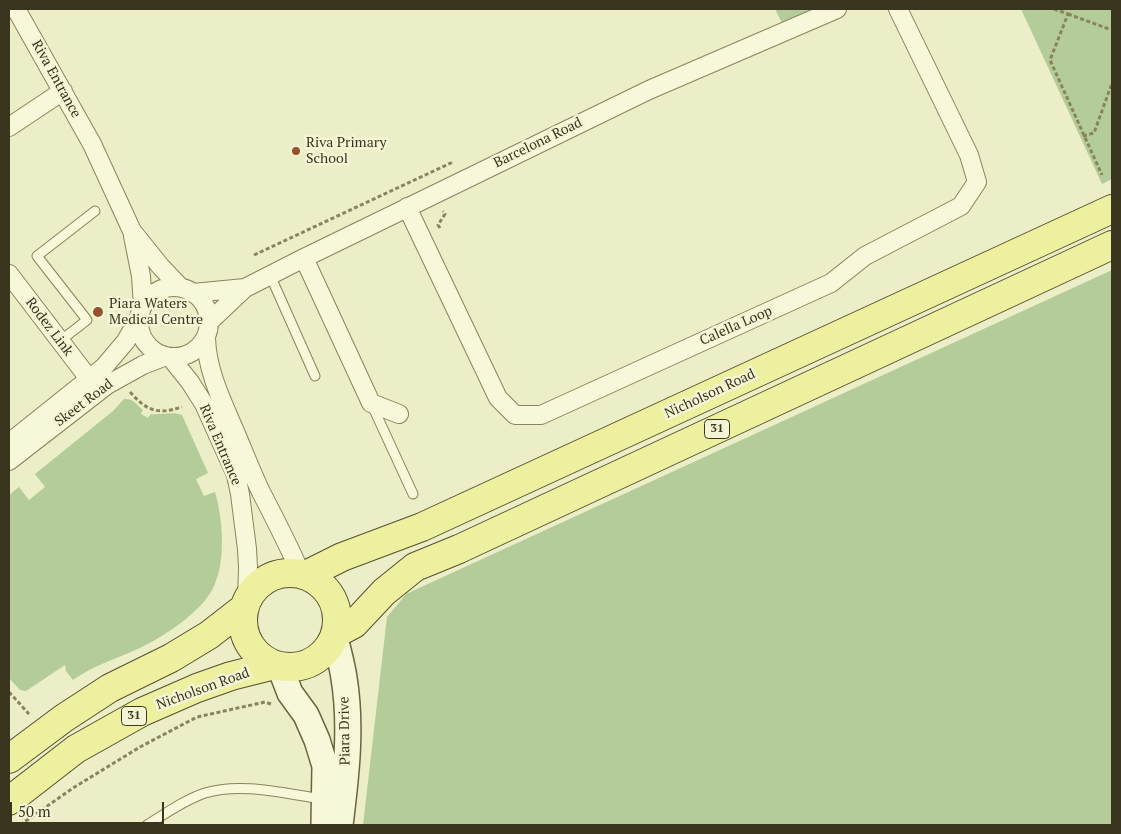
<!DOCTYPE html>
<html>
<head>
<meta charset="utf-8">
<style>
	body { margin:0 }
	#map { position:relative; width:1121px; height:834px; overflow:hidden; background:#ebeec6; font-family:"PT Serif",serif }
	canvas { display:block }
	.frame { position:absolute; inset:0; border:10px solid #39351f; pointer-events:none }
	.scale { position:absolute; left:10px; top:802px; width:154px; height:22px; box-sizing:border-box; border:2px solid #39351f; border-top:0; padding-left:6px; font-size:15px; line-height:18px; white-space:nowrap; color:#39351f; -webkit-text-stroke:4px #f3f5d5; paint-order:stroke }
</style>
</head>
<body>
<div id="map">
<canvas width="1121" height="834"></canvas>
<div class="frame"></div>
<div class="scale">50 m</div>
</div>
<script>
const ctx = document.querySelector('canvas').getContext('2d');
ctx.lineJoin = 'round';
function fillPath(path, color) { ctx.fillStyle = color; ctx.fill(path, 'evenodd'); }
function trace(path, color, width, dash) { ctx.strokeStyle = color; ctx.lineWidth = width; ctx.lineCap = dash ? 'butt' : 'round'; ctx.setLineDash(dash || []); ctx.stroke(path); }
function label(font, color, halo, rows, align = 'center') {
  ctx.font = font + ' "PT Serif",serif'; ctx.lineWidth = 5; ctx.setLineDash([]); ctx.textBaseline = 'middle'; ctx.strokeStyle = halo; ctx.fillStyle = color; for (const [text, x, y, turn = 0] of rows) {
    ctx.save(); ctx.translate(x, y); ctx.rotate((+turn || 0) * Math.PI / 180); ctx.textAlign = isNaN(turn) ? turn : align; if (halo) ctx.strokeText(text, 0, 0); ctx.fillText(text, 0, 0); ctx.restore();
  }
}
fillPath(new Path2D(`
	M775 9H818L783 25Z
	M1021 9H1112V179L1102 184Z
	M1112 270V825H363L387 617 406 594Z
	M124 399C133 398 137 405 143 410L141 414 148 418 151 414C161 415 174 411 182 415L208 473 196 479 204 496 215 492C223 519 226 560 214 586 203 611 166 635 142 647 119 658 94 665 73 680L66 671 65 665 26 691 20 690 9 678V495L19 487 29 500 45 487 35 474 113 411Z`), '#b4cc99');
const lane = new Path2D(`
	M270 275 315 376
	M60 341 87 320 37 256 95 211
	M371 403 413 494
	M147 825C165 814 184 800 205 793 242 782 285 794 323 799`);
const street = new Path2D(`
	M16 9 92 144 132 231 161 267 181 288
	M9 127 63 91
	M407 207 498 398 515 415H541L831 283 865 256 961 206 977 182 969 155 898 9
	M133 236 141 276 143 306
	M304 258 371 403 399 414
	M9 274 90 380
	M139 322a35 35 0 1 1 70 0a35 35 0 1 1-70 0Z
	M193 293 245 288
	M209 322 245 288 304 258 649 90 837 9
	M206 338C207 370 221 399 234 429 243 450 251 471 261 492 275 519 289 546 301 574
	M170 357 190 382 204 404 236 475 240 494 247 549 248 567 247 602
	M9 443 104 367 126 341 139 318
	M9 461 107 385 143 365 166 356`);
const secondary = new Path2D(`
	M335 637C338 651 342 664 344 678 352 727 346 777 340 825
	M280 667 290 693 306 715 317 740 325 766 324 825`);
const primary = new Path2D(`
	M243 620a47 47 0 1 1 94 0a47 47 0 1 1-94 0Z
	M306 575 342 557 422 527 1112 209
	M337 633 354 624 384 592 415 567 459 549 1112 245
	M9 759 64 718 110 688 171 658 209 635 245 607
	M9 801 76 749 142 712 197 688 231 676 275 665`);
trace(lane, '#88845c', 11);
trace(street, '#88845c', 20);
trace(secondary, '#6a643f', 28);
trace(primary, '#565030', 30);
trace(new Path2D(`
	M1054 9 1068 14 1050 60 1102 175
	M1068 14 1109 29
	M1083 136 1094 133 1112 83
	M440 228 438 225 445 214 443 211
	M254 255 453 162
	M130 392C147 411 157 415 182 407
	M9 692 29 714
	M20 825 73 788 140 747 197 717 265 702 271 704`), '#88845c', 3, [4, 2.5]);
trace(lane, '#f6f8d9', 9);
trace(street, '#f6f8d9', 18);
trace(secondary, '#f6f8d9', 25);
trace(primary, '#ecf09f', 28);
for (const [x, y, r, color] of [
	[296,151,5,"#96522d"],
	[98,312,6,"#96522d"]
]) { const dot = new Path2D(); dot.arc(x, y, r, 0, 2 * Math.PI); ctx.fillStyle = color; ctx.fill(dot); trace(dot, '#f3f5d5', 2); }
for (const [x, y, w] of [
	[717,429,25],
	[134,716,25]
]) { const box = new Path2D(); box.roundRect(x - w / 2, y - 9.5, w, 19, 4); ctx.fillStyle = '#f3f5d5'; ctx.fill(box); trace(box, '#39351f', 1); }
label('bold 12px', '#39351f', null, [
	["31",717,429],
	["31",134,716]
]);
label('14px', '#39351f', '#f3f5d5', [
	["Riva Entrance",56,79,61],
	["Barcelona Road",538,143,-26],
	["Calella Loop",736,326,-24],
	["Rodez Link",49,327,53],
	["Nicholson Road",710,394,-25],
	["Skeet Road",84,403,-37],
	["Riva Entrance",220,445,67],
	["Nicholson Road",203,689,-20],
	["Piara Drive",345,731,-91]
]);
label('14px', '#39351f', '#f3f5d5', [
	["Riva Primary",306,143],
	["School",306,159],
	["Piara Waters",109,304],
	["Medical Centre",109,320]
], 'left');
</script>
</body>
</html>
